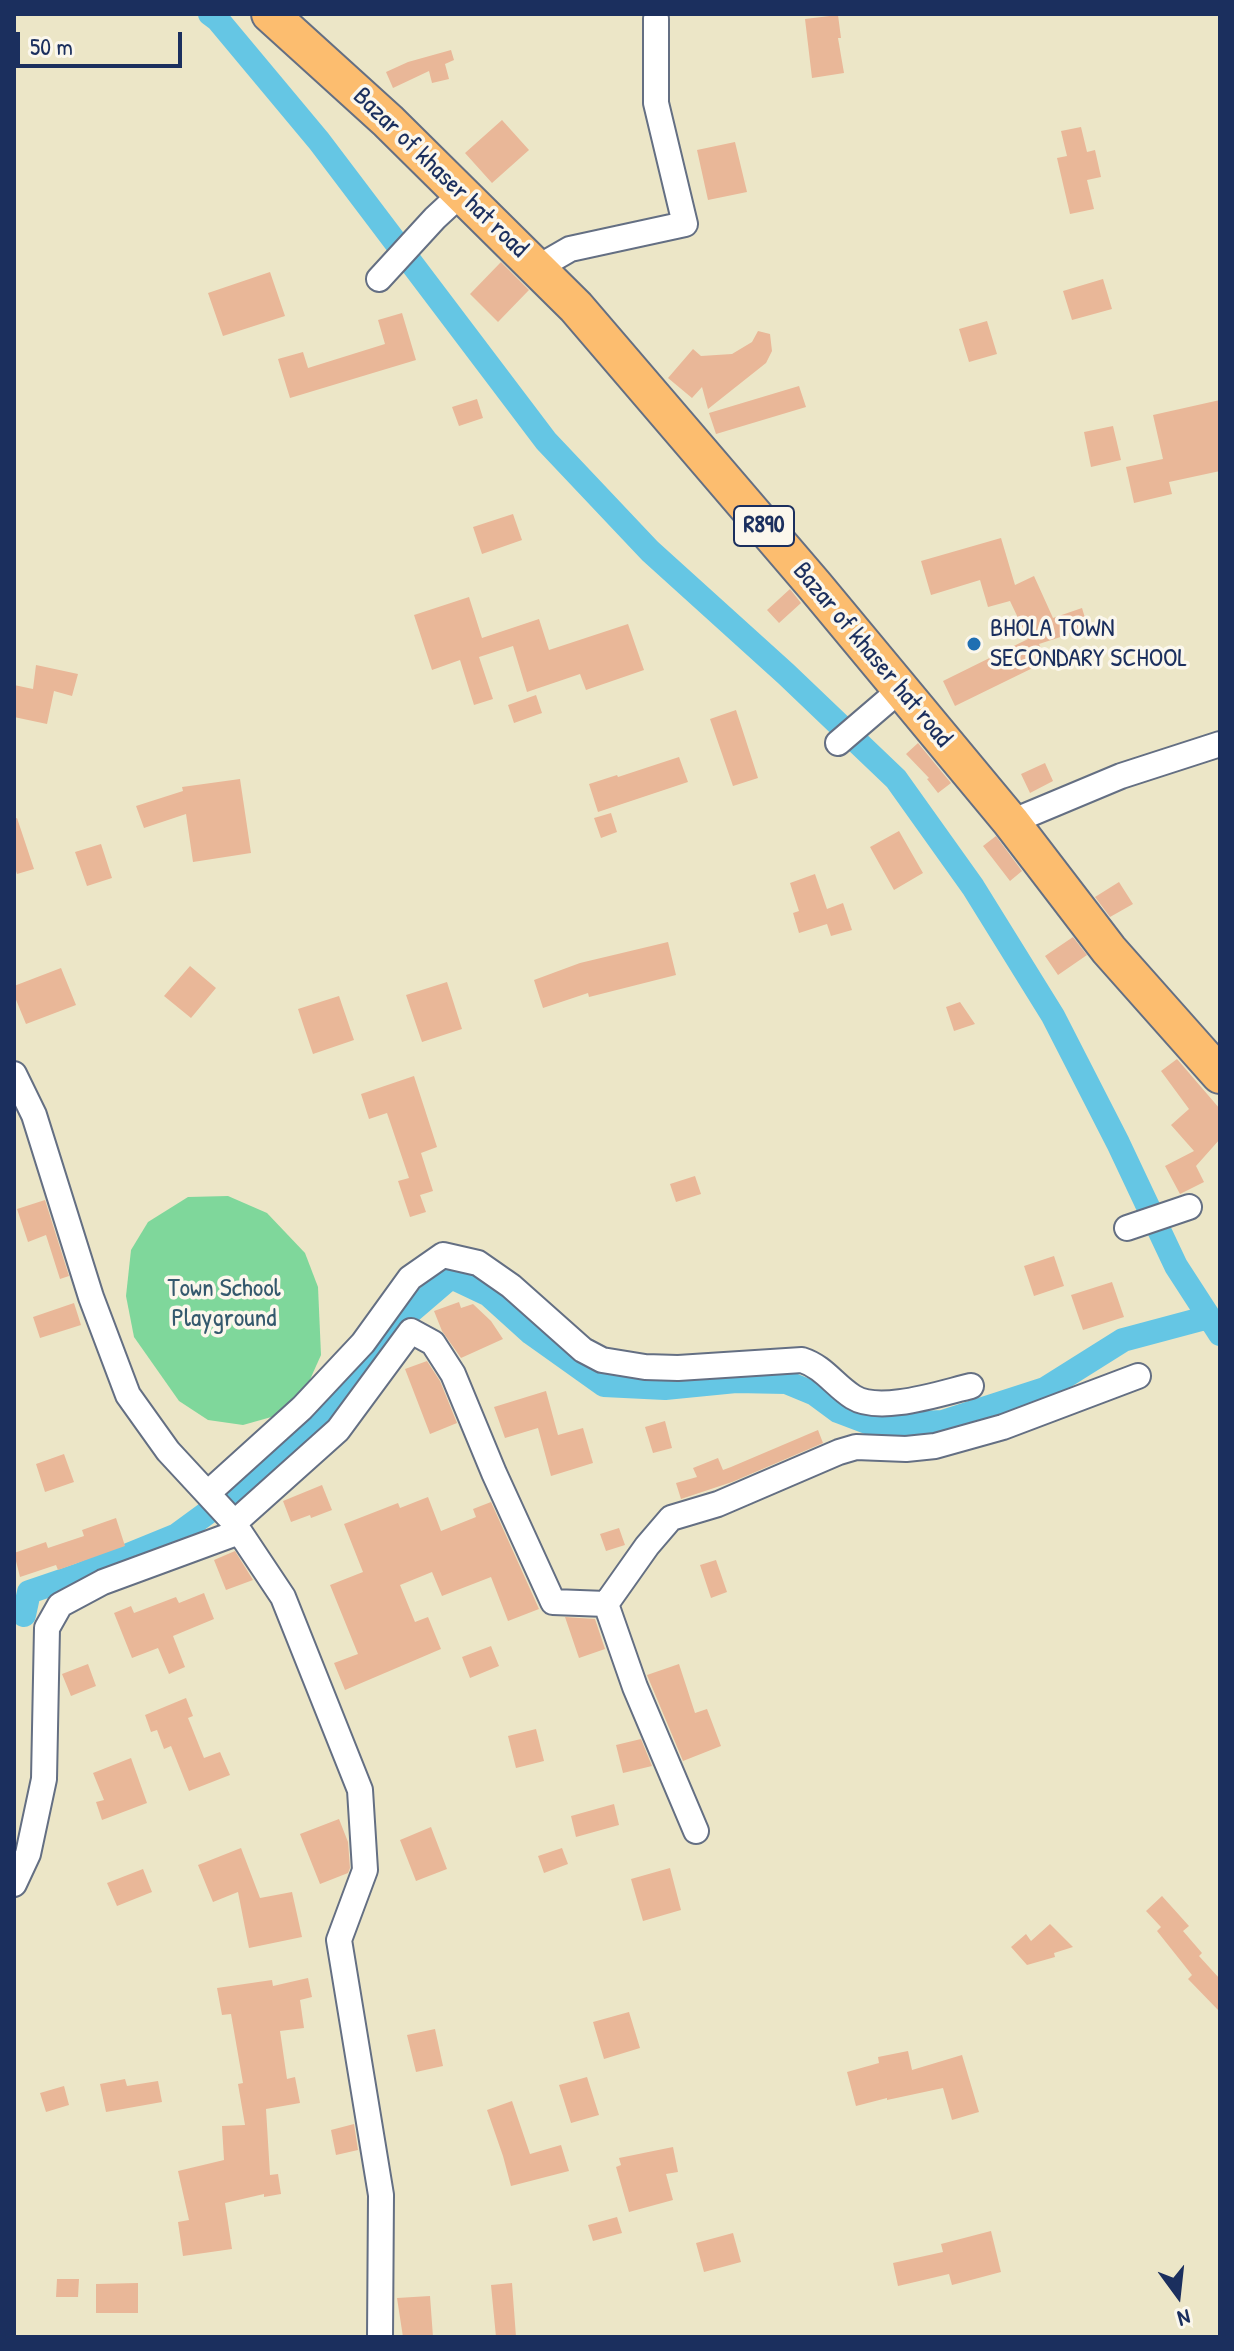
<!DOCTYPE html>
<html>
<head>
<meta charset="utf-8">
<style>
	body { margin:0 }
	#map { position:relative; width:1234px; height:2351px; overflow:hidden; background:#ece6c7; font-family:"Patrick Hand",sans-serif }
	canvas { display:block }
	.frame { position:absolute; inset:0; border:16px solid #1b2f5e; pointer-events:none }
	.north { position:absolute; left:1138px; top:2255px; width:80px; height:80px; -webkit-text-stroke:6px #fbf7ec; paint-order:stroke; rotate:165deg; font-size:22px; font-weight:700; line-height:32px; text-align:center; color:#1b2f5e }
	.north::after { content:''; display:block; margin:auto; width:28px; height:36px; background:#1b2f5e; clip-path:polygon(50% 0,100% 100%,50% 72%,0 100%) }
	.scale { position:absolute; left:16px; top:32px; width:166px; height:36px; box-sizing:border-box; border:4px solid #1b2f5e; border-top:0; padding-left:10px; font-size:24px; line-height:28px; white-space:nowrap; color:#1b2f5e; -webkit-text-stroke:6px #fbf7ec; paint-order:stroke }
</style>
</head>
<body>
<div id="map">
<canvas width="1234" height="2351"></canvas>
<div class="frame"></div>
<div class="north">N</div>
<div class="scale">50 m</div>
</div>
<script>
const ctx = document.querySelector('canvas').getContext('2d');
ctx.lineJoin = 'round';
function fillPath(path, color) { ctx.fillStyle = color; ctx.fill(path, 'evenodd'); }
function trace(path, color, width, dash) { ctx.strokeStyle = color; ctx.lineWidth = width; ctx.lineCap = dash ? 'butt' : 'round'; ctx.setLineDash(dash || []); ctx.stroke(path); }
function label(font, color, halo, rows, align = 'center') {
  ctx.font = font + ' "Patrick Hand",sans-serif'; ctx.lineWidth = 7; ctx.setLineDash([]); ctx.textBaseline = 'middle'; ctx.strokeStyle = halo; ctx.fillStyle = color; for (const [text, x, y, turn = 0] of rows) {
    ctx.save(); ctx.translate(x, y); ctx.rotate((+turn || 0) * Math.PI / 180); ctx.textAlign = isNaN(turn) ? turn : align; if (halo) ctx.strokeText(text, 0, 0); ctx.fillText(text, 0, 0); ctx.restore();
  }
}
fillPath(new Path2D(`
	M228 1196 267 1213 305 1253 318 1287 321 1355 304 1393 282 1414 243 1425 208 1420 179 1401 134 1337 126 1296 131 1250 148 1222 188 1197Z`), '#7fd79b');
trace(new Path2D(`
	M210 14 218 20 319 141 546 441 650 551 786 674 896 779 973 887 1053 1016 1118 1143 1176 1266 1220 1334
	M24 1615 29 1592 79 1575 177 1535 248 1483 350 1388 409 1313 451 1277 489 1295 531 1333 604 1385 665 1388 736 1381 786 1382 815 1394 838 1411 875 1425 943 1422 1045 1389 1123 1340 1209 1317`), '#65c6e4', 24);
fillPath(new Path2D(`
	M838 15 841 38H838L844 73 812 78 805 19Z
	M451 50 454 60 445 64 449 79 432 83 429 71 393 88 386 72 408 62Z
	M502 120 529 150 492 183 465 153Z
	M1081 127 1087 152 1095 150 1101 177 1087 180 1094 209 1070 214 1057 158 1067 156 1061 131Z
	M735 142 747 192 708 200 697 150Z
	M501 262 529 290 498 322 470 294Z
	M270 272 285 316 223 336 208 293Z
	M1103 279 1112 309 1072 320 1063 291Z
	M402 313 416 360 290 398 278 359 303 352 308 368 385 344 378 320Z
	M987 321 997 354 969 362 959 329Z
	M758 331 770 334 772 351 766 363 708 409 702 387 692 398 668 378 693 349 701 356 732 354 752 342Z
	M799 386 806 407 716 434 709 413Z
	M477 399 483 418 459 426 452 407Z
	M1220 400V471L1169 482 1172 494 1134 503 1126 467 1163 459 1153 415Z
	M1113 426 1121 460 1091 467 1084 432Z
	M513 514 522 540 482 554 473 527Z
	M1001 538 1015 585 1034 576 1053 618 1082 608 1088 628 1039 644 1047 661 955 706 943 681 1028 639 1010 601 988 607 980 580 931 595 921 561Z
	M790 589 801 603 779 623 767 610Z
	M469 597 482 638 539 619 549 650 628 624 644 670 586 690 580 674 527 692 513 646 479 657 493 699 474 705 460 660 432 670 414 615Z
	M36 665 78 674 72 696 54 691 47 724 14 717V685L33 689Z
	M536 695 542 713 514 723 508 705Z
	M736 710 758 778 733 786 710 719Z
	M918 743 951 783 938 793 927 779 929 778 906 754Z
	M679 757 688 782 598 812 589 784 617 775 618 777Z
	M1045 763 1053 781 1030 793 1021 774Z
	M240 779 251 853 193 862 186 814 144 828 136 806 183 791 182 787Z
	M611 813 617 832 601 838 594 818Z
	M17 818 34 869 17 874 14 865V819Z
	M899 831 923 873 894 890 870 847Z
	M996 836 1022 871 1010 881 983 846Z
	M101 844 112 878 87 886 75 852Z
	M815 874 827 909 843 903 852 930 831 936 827 924 799 933 793 913 799 911 790 883Z
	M1119 882 1133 904 1110 917 1095 897Z
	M1073 937 1087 955 1058 975 1045 956Z
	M668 942 676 975 589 997 588 993 543 1008 534 980 580 963Z
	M190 966 216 988 191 1018 164 996Z
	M61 968 76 1005 26 1024 14 995V986Z
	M447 982 462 1029 422 1042 406 995Z
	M339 996 354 1040 313 1054 298 1009Z
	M960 1002 975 1024 954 1031 946 1007Z
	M1177 1059 1220 1109V1139L1196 1166 1204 1182 1180 1194 1165 1166 1194 1151 1171 1125 1189 1109 1161 1071Z
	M414 1076 437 1147 421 1153 433 1191 420 1195 426 1212 410 1217 398 1181 409 1178 387 1113 369 1119 361 1094Z
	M695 1176 701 1194 676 1202 670 1184Z
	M45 1200 69 1276 60 1279 46 1235 28 1242 17 1209Z
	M1054 1256 1064 1286 1034 1296 1024 1266Z
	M1112 1282 1124 1317 1083 1330 1071 1295Z
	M459 1302 461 1308 473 1304 491 1321 503 1339 461 1358 442 1331 434 1311Z
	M74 1303 81 1325 40 1338 33 1317Z
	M427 1361 440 1381 457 1423 430 1434 405 1369Z
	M546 1391 558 1435 583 1428 593 1463 551 1476 538 1428 505 1438 494 1407Z
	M665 1421 672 1448 653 1453 645 1427Z
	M818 1430 823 1443 732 1482 681 1499 676 1483 697 1477 693 1468 718 1458 723 1470 731 1467Z
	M64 1454 74 1482 45 1492 36 1464Z
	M322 1485 332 1510 311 1518 310 1515 291 1522 283 1501Z
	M428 1497 441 1531 476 1517 473 1509 491 1502 539 1609 508 1621 491 1577 442 1596 432 1572 400 1585 415 1622 428 1617 441 1649 345 1690 334 1663 358 1654 330 1585 363 1572 344 1524 398 1503 400 1508Z
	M116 1518 125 1546 58 1570 56 1565 20 1577 14 1553 46 1542 48 1548 84 1536 82 1530Z
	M619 1528 625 1545 606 1551 600 1534Z
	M235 1551 253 1580 226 1590 214 1560Z
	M716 1560 727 1592 711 1598 700 1565Z
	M204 1593 214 1619 173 1636 185 1667 169 1674 158 1648 132 1658 114 1613 131 1606 134 1613 176 1597 179 1603Z
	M565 1617 595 1619 605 1649 579 1658Z
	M491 1646 499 1666 470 1678 462 1657Z
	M88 1664 96 1686 71 1696 62 1674Z
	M679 1664 695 1713 707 1709 721 1746 683 1761 647 1675Z
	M186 1698 193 1716 188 1718 204 1758 220 1752 230 1775 189 1791 171 1746 164 1749 157 1730 151 1732 145 1715Z
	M536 1729 544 1761 516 1768 508 1736Z
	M641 1739 652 1766 623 1773 616 1745Z
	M131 1758 147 1803 102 1820 96 1802 104 1800 93 1773Z
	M614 1804 619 1825 576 1837 571 1816Z
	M339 1819 348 1842 350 1868 348 1873 320 1884 300 1834Z
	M431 1827 447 1869 416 1881 400 1840Z
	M241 1848 260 1898 292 1892 302 1937 249 1948 238 1892 213 1902 198 1865Z
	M562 1848 568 1864 544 1873 538 1856Z
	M670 1868 681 1910 643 1921 631 1879Z
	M143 1869 152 1892 117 1906 107 1883Z
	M1162 1896 1189 1926 1183 1931 1202 1953 1199 1956 1220 1979V2012L1188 1979 1192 1975 1157 1931 1161 1927 1146 1911Z
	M1050 1924 1073 1947 1054 1953 1055 1957 1027 1965 1011 1947 1026 1934 1031 1941Z
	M308 1978 312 1997 300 2000 304 2028 280 2031 287 2079 295 2077 300 2103 266 2109 270 2175 278 2174 281 2194 264 2197V2194L225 2203 232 2249 183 2256 178 2222 189 2220 178 2171 224 2160 222 2126 245 2125 238 2084 243 2083 231 2014 222 2015 217 1988 272 1980 273 1986Z
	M629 2012 640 2048 604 2059 593 2022Z
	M435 2029 443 2066 416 2072 407 2035Z
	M908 2051 912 2070 962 2055 979 2112 952 2120 943 2088 887 2100V2098L856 2106 847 2072 879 2063 878 2057Z
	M587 2077 599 2115 571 2123 559 2085Z
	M125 2079 127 2086 158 2081 162 2102 106 2112 100 2084Z
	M64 2086 69 2105 46 2112 40 2093Z
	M512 2101 530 2154 561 2145 569 2171 511 2186 503 2156 487 2110Z
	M354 2124 358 2150 336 2155 331 2130Z
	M673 2147 678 2172 666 2174 673 2200 629 2212 616 2167 621 2165 619 2158Z
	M617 2217 622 2233 593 2241 588 2225Z
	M991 2231 1001 2272 952 2285 949 2274 898 2286 893 2263 943 2252 941 2244Z
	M733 2233 741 2262 704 2272 696 2243Z
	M57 2279H79L78 2297H56Z
	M138 2283V2313H96V2284Z
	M512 2283 516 2337H496L491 2285Z
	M430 2296 433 2337H403L397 2298Z`), '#e9b798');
const minor = new Path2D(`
	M537 268 570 249 685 224 656 103V19
	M379 279 435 218 462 193
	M838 743 901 689
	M1011 822 1121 776 1220 744
	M14 1074 34 1115 91 1297 128 1395 168 1451 231 1519 283 1597 360 1790 365 1870 339 1940 381 2195 380 2337
	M1127 1228 1189 1207
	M208 1493 302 1408 363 1343 410 1278 443 1255 478 1263 511 1286 583 1350 602 1360 645 1367 678 1368 802 1360C824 1367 834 1385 853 1397 880 1414 941 1393 971 1386
	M233 1524 338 1430 411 1331 433 1343 453 1374 494 1473 553 1602 606 1604
	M696 1831 635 1687 606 1604 647 1546 671 1518 718 1504 839 1452 856 1447 906 1449 935 1446 1003 1427 1138 1376
	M14 1884 28 1854 44 1779 47 1628 60 1605 103 1582 239 1532`);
const primary = new Path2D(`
	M270 14 388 121 576 307 815 586 1011 822 1109 950 1220 1075`);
trace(minor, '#646f83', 28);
trace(primary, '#646f83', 40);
trace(minor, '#fff', 24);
trace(primary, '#fcbd6f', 36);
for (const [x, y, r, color] of [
	[974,644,8,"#1f6fb2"]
]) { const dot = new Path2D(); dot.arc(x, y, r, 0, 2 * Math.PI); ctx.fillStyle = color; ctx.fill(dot); trace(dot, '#fbf7ec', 3); }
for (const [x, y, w] of [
	[764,526,60]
]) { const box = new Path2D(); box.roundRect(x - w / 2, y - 20, w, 40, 6); ctx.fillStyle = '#fbf7ec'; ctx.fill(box); trace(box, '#1b2f5e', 2); }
label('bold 24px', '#1b2f5e', null, [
	["R890",764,526]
]);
label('26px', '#1b2f5e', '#fbf7ec', [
	["Bazar of khaser hat road",440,173,44],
	["Bazar of khaser hat road",872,655,50]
]);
label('26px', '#1b2f5e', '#fbf7ec', [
	["BHOLA TOWN",990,629],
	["SECONDARY SCHOOL",990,659]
], 'left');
label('26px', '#34596d', '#fbf7ec', [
	["Town School",224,1289],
	["Playground",224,1319]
]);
</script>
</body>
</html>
